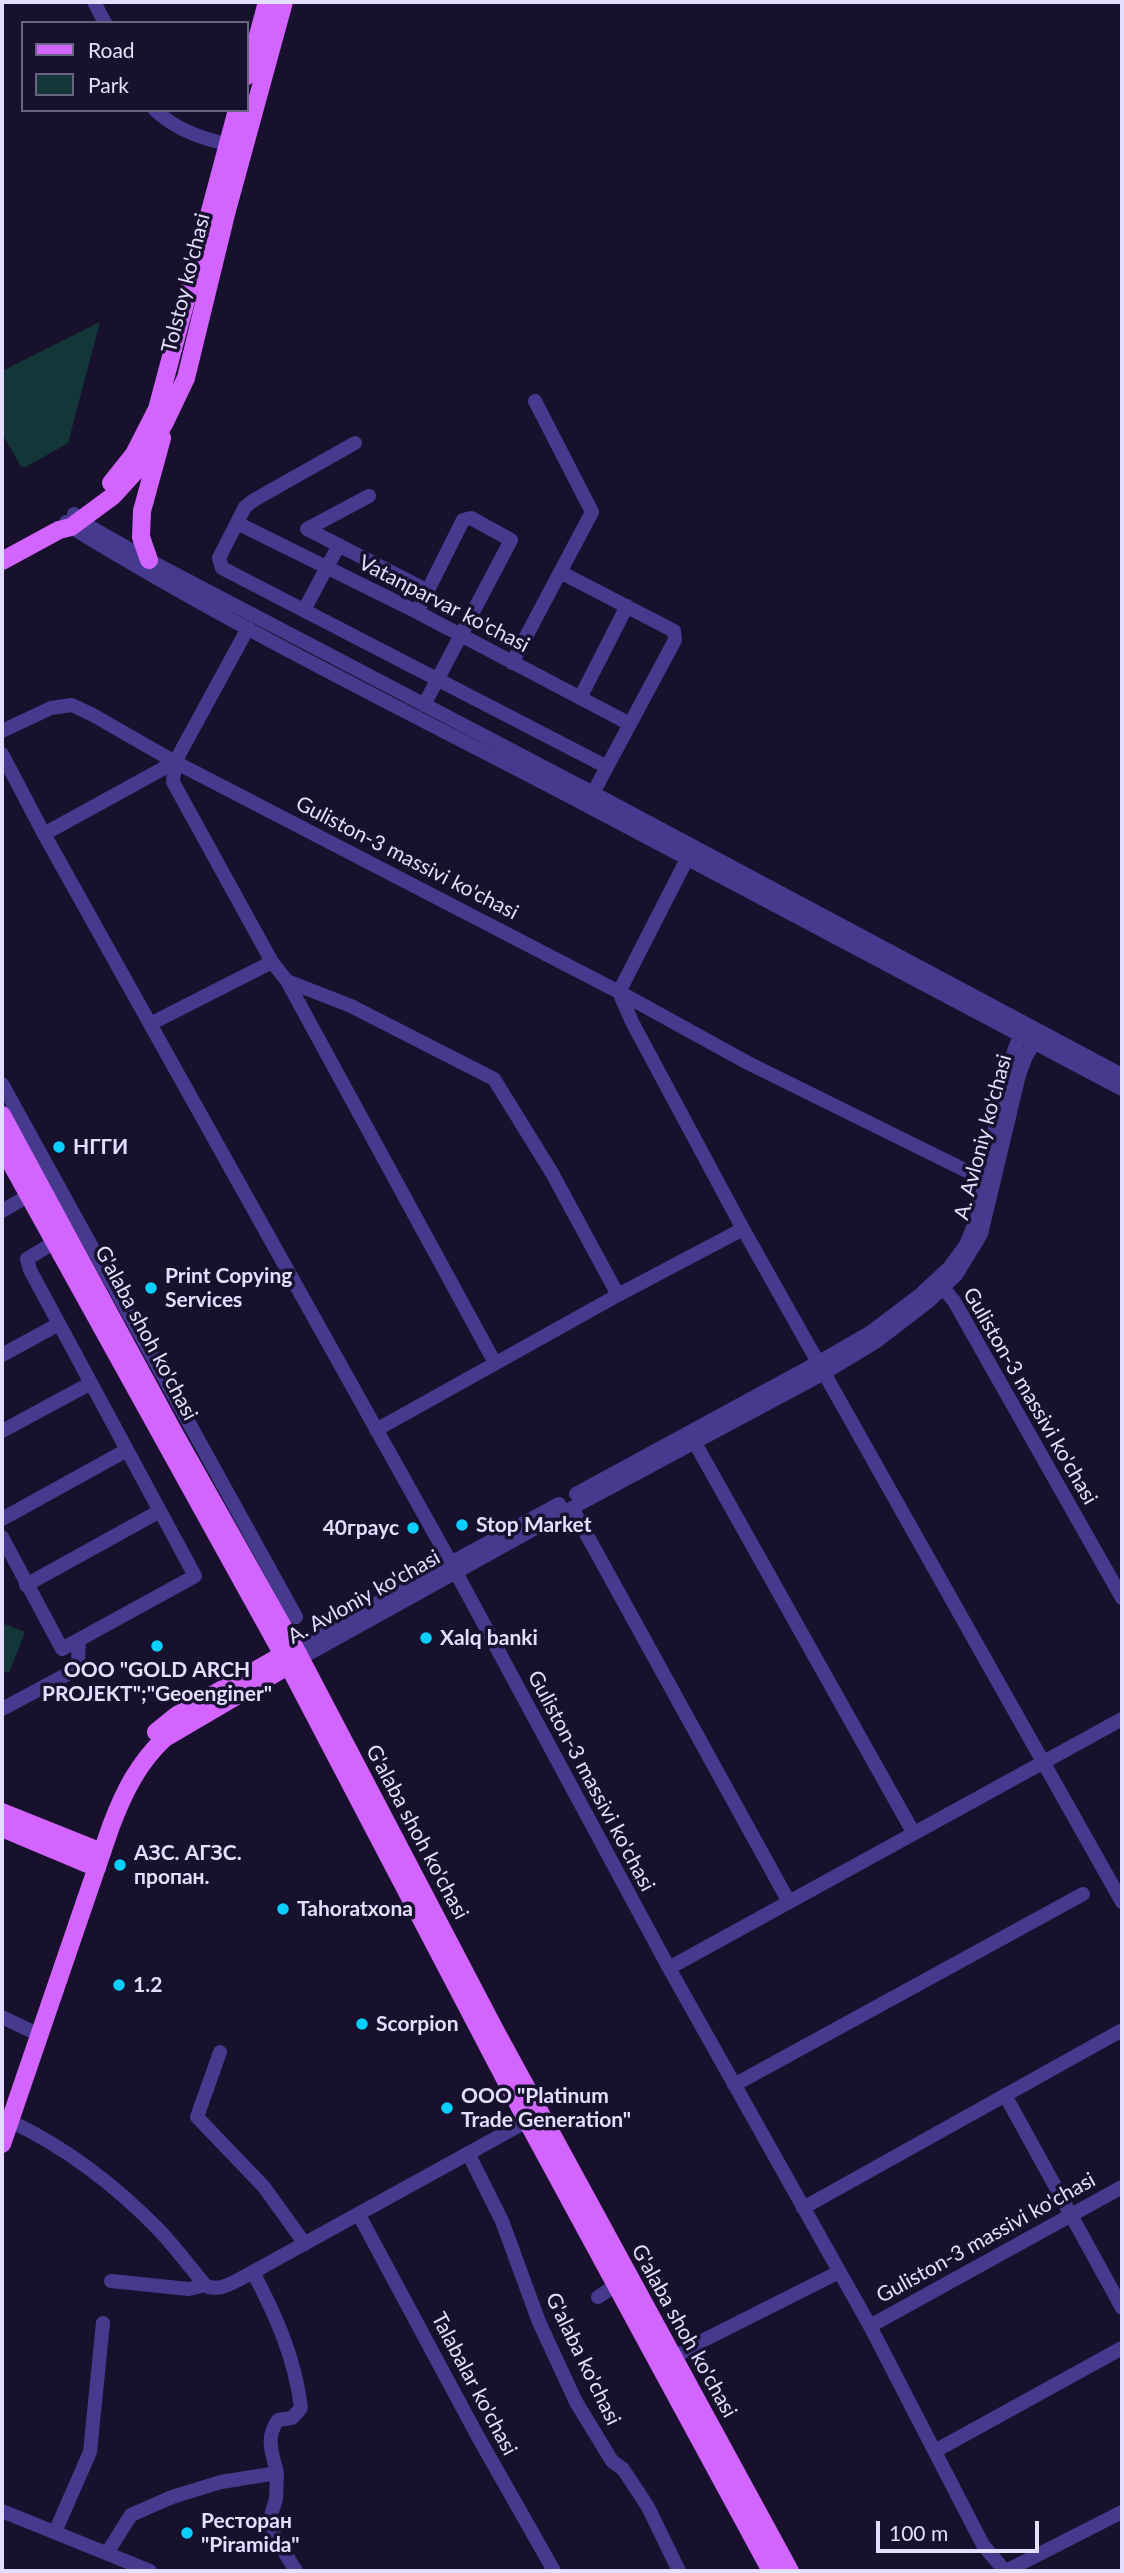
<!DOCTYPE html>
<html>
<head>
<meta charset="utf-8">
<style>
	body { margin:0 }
	#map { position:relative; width:1124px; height:2573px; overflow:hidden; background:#18112e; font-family:Lato,sans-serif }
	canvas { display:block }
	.frame { position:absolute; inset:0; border:4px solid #e4ddff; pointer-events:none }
	.legend { position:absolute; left:21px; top:21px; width:228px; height:91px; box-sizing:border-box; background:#18112e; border:2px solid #6a6382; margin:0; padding:9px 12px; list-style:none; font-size:21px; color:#e4ddff }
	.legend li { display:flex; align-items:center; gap:14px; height:35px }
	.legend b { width:35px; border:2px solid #6a6382 }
	.scale { position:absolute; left:876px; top:2521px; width:163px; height:32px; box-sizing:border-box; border:4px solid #e4ddff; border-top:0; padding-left:9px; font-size:21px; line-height:24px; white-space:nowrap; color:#e4ddff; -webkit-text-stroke:5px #18112e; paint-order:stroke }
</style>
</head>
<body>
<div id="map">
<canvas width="1124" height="2573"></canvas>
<div class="frame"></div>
<ul class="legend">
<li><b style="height:9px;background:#d464ff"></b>Road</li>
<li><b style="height:19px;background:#133638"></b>Park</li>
</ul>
<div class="scale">100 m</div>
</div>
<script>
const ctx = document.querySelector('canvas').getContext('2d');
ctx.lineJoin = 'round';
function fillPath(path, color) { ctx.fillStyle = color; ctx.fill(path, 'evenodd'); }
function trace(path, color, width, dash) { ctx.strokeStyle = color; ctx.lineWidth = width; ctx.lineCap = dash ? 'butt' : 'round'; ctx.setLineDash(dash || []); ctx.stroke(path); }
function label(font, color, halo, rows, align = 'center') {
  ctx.font = font + ' Lato,sans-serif'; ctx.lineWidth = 7; ctx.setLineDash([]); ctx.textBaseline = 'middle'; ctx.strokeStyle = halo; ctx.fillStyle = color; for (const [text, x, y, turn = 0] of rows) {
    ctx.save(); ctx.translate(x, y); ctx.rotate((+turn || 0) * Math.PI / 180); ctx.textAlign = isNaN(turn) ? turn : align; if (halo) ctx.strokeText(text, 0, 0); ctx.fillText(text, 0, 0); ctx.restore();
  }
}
fillPath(new Path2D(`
	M100 322 68 443 26 467H21L2 433V371Z
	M5 1624 25 1632 9 1673 2 1670V1632Z`), '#133638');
trace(new Path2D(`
	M94 2 105 23
	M155 110C174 128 202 139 228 144
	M355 443 254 500 245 507 219 558 222 568 607 767
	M369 496 307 529 428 591
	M74 514 80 521 152 562 593 793 1122 1075
	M66 522 71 527C238 630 415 715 588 806 767 899 943 996 1122 1089
	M237 523 417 612 630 724
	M560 572 674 631 675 640 593 793
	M304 610 339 545
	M417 612 463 520 471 518 511 540 424 705
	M248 628 175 762 173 782 272 962 287 981 495 1363
	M512 663 592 512 535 401
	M580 698 627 606
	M2 731 51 708 72 705 93 715 175 762 619 992 748 1063 985 1180
	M2 754 44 834 451 1563 669 1968 870 2326 983 2545 1005 2571
	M44 834 175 762
	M688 857 619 992 632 1022 743 1229 1122 1902
	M287 981 351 1006 494 1079 552 1173 618 1295
	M152 1023 272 962
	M2 1084 296 1617
	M2 1211 28 1196
	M943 1288 954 1301 1122 1598
	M2 1355 59 1324
	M376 1430 618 1295 743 1229
	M2 1431 91 1383
	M695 1443 913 1832
	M576 1494 819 1362 871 1332 921 1294 949 1268 966 1245 978 1215 997 1117 1014 1051 1023 1029
	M572 1508 789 1902
	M2 1519 127 1450
	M2 1537 62 1649 195 1576 30 1270 27 1259 53 1243
	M26 1585 160 1511
	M295 1648 559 1504
	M301 1658 572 1508 824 1373 877 1341 929 1301 956 1275 981 1234 1019 1075 1026 1056 1039 1036
	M2 1709 75 1670 78 1664 79 1640
	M669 1968 1122 1719
	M2 2017 29 2030
	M220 2052 197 2117 264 2187 305 2244
	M734 2085 1083 1894
	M1005 2095 1122 2308
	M10 2121C65 2147 116 2186 159 2230 175 2247 190 2267 205 2285 219 2294 239 2279 253 2272L527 2121
	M468 2153 502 2221 539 2322 576 2402 612 2461 623 2469 648 2507 679 2571
	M803 2208 1122 2030
	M359 2215 477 2435 554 2571
	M111 2281 189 2289 205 2285
	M598 2297 616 2285
	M870 2326 1122 2187
	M673 2359 692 2346 839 2272
	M935 2451 1122 2348
	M277 2473 276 2499 270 2518 275 2537 296 2571
	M2 2511 150 2571
	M55 2532 90 2452 103 2323
	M107 2553 131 2515 172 2497 221 2482 277 2473C272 2452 265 2438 278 2420L292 2418 301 2408C295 2358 276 2316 253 2272
	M1006 2571 1122 2512`), '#453a8e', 14);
trace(new Path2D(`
	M247 76 267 2
	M111 483 134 454 157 409 237 110
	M149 560 141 537 142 511 162 438
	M2 561 59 530 71 527 113 496 136 471 164 424 186 378 226 214 284 2
	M2 1115 173 1431 295 1648 495 2030 790 2571
	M2 1147 283 1655 527 2121 771 2571
	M156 1732 177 1715 291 1650
	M2 1812 102 1852
	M2 1828 97 1868
	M2 2144 111 1826C124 1792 138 1763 165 1738L298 1660`), '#d464ff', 18);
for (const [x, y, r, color] of [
	[59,1147,7,"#09cfff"],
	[151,1288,7,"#09cfff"],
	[462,1525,7,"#09cfff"],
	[413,1528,7,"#09cfff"],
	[426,1638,7,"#09cfff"],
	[157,1646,7,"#09cfff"],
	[120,1865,7,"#09cfff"],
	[283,1909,7,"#09cfff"],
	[119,1985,7,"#09cfff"],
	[362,2024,7,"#09cfff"],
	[447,2108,7,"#09cfff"],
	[187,2533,7,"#09cfff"]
]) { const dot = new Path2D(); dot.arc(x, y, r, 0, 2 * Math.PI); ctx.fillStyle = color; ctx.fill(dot); trace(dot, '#18112e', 2.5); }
label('21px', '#e4ddff', '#18112e', [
	["Tolstoy ko'chasi",186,283,-76],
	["Vatanparvar ko'chasi",444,604,27],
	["Guliston-3 massivi ko'chasi",407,858,27],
	["A. Avloniy ko'chasi",983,1137,-75],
	["G'alaba shoh ko'chasi",146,1333,62],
	["Guliston-3 massivi ko'chasi",1030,1396,60],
	["A. Avloniy ko'chasi",364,1597,-29],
	["Guliston-3 massivi ko'chasi",591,1781,62],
	["G'alaba shoh ko'chasi",417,1832,62],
	["Guliston-3 massivi ko'chasi",986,2238,-29],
	["G'alaba shoh ko'chasi",684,2331,61],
	["G'alaba ko'chasi",583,2359,64],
	["Talabalar ko'chasi",474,2384,62]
]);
label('bold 21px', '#e4ddff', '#18112e', [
	["НГГИ",73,1147],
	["Print Copying",165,1276],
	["Services",165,1300],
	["Stop Market",476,1525],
	["40граус",399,1528,"right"],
	["Xalq banki",440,1638],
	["ООО \"GOLD ARCH",157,1670,"center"],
	["PROJEKT\";\"Geoenginer\"",157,1694,"center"],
	["АЗС. АГЗС.",134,1853],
	["пропан.",134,1877],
	["Tahoratxona",297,1909],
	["1.2",133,1985],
	["Scorpion",376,2024],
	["OOO \"Platinum",461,2096],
	["Trade Generation\"",461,2120],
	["Ресторан",201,2521],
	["\"Piramida\"",201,2545]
], 'left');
</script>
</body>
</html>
